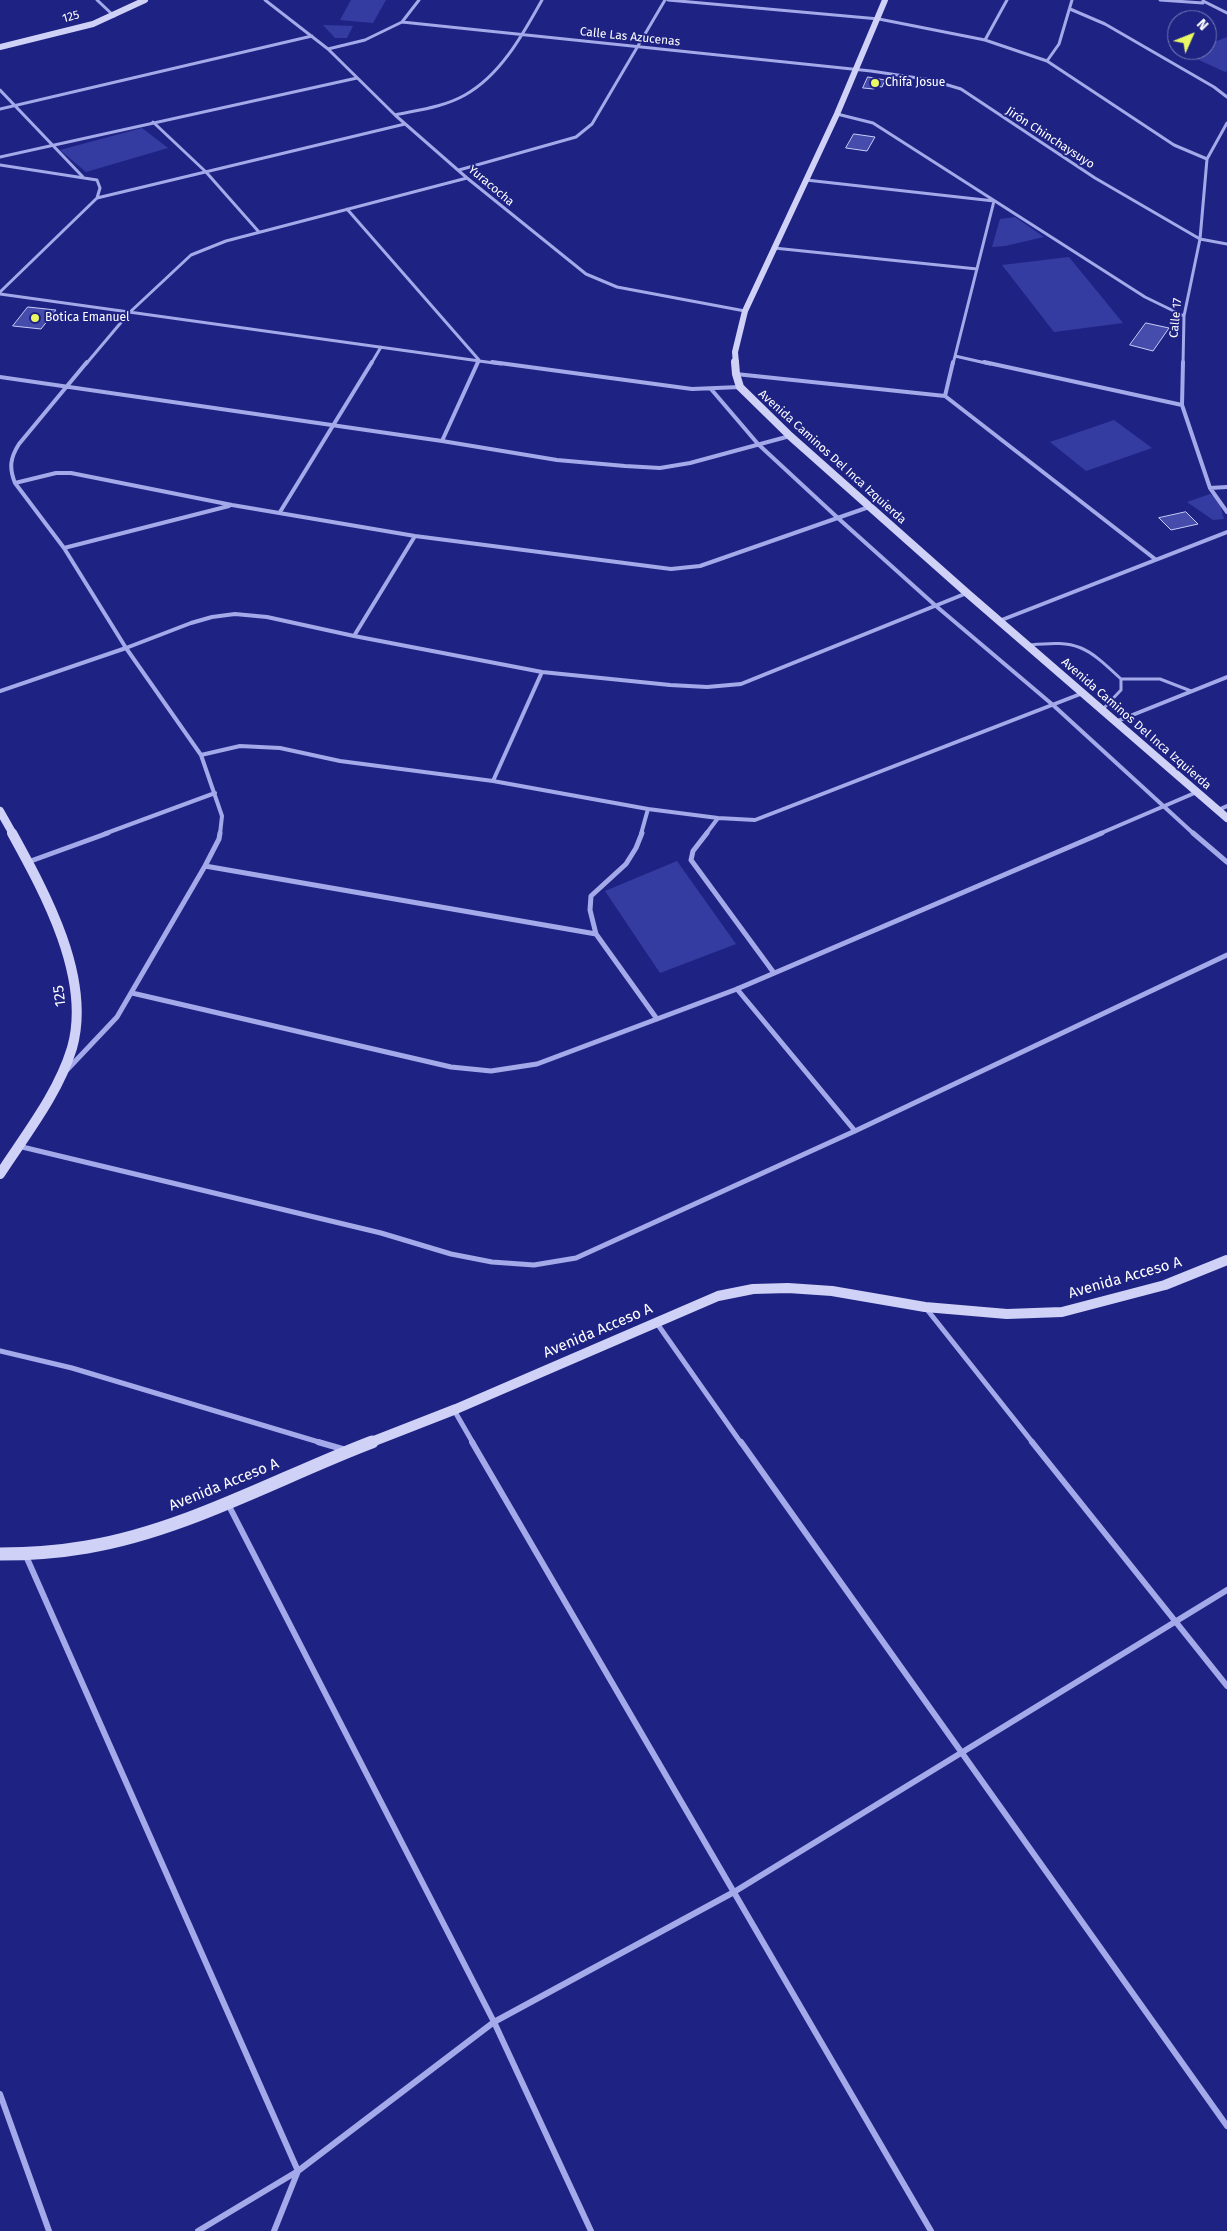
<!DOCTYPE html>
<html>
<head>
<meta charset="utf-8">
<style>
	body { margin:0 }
	#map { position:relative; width:1227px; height:2231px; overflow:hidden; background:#1e2383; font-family:"Fira Sans",sans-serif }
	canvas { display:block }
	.north { position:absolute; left:1167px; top:10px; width:50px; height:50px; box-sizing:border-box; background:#1e2383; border:1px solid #787bb5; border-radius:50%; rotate:46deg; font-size:14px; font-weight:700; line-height:20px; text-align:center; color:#fff }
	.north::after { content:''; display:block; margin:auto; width:18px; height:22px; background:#eaf863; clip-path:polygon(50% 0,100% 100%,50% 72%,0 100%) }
</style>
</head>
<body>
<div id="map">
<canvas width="1227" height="2231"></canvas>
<div class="north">N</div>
</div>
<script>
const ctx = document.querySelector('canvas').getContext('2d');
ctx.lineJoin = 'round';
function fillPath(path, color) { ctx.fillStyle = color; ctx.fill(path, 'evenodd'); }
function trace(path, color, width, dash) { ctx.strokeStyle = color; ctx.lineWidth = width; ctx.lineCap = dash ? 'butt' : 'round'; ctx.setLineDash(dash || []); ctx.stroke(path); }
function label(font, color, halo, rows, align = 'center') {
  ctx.font = font + ' "Fira Sans",sans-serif'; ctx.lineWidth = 4; ctx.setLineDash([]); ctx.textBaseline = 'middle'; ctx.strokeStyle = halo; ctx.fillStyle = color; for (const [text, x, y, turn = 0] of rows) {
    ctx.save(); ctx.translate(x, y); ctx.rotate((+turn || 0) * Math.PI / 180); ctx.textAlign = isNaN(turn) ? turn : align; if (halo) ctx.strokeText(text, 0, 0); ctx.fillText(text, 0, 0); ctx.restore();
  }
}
fillPath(new Path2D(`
	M351 0H386L373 23 340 20Z
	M323 25 353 26 347 38H335Z
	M1227 37V71L1225 72 1184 53 1193 50H1207V45Z
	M142 128 168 148 86 172 60 150Z
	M1015 217 1044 237 1005 246 992 247 1000 219Z
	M1069 257 1123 323 1054 332 1002 265Z
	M1114 420 1152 448 1086 471 1050 442Z
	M1210 494 1218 497 1224 519 1213 520 1187 502Z
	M677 861 736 944 660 973 605 891Z`), '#343ca2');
const building = new Path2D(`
	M868 77 885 80 882 87 876 86 874 89 863 88Z
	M854 134 875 137 867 151 846 148Z
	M28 307 56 310 41 329 13 326Z
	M1146 323 1169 328 1153 351 1130 345Z
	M1186 512 1198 524 1171 530 1159 518Z`);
fillPath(building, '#464cab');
trace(building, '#c8ccf7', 1);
trace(new Path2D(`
	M1030 645C1078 640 1086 646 1121 679V690L1102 710
	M1121 679H1160L1191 691`), '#a4a9e9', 3);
trace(new Path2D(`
	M97 0 114 16
	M265 0 328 49 395 115 467 178 586 274 617 287 745 311
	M668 0 879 19 985 40 1047 61 1174 145 1207 159
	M1160 0 1203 3
	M1203 1 1227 13
	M1070 9 1105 24 1214 87 1227 97
	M402 22 871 71 931 80 961 89 1095 178 1200 239 1227 244
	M985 40 1007 0
	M328 49 365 40 402 22 419 0
	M1047 61 1059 44 1072 0
	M0 90 83 177
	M0 109 312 36
	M837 114 873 123 1145 297 1184 316
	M395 115C418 110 444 107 465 95 501 75 523 34 542 0
	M153 122 206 172 259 232
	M0 157 357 78
	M0 165 97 180 100 188 97 198 0 292
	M459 170 576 137 592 124 665 0
	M806 180 994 201 953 364
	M97 198 405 124
	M347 209 479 360 477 364
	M774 248 977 269
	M0 294 501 364
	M955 356 990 364
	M86 364 129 313 191 255 226 241 467 178
	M371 364 381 347
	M1183 364 1184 316 1200 239 1207 159 1227 123`), '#a4a9e9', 3);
trace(new Path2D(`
	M87 362 19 444C10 458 9 468 15 483L64 548 126 648 201 755 222 816 220 834
	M492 362 692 389 740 387
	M953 362 945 396 1155 559
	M984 362 1182 405
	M1183 362 1182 405 1210 488 1227 512
	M736 374 945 396
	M0 377 442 441 557 460 625 466 660 468 690 463 790 436
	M711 389 758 444 839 519 936 606 1053 705 1194 834
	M442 441 478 362
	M15 483 56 473H71L232 505 415 536 671 569 700 566 869 507
	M1210 488 1227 487
	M280 512 372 362
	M64 548 229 506
	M999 621 1227 532
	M354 636 415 536
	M0 691 126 648 191 623 212 617 235 614 267 617 354 636 542 672 670 685 707 687 741 684 967 593
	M1115 722 1227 677
	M201 755 240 746 280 748 340 761 493 781 648 809 718 818 755 820 1083 693
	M493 781 542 672
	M1218 810 1227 806
	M104 834 215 793
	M641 834 648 809
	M706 834 718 818
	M1099 834 1197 792`), '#a4a9e9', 4);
trace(new Path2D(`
	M707 833 693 851 691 860 774 973
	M1193 833 1227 862
	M28 862 108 833
	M205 866 596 934 657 1019
	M596 934 590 910 591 896 626 864 636 848 642 833
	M737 989 855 1131
	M132 993 451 1067 491 1071 537 1064 737 989 1102 833
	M66 1071 117 1017 205 866 219 839 220 833
	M18 1146 381 1233 451 1254 492 1262 534 1265 576 1258 855 1131 1227 955
	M925 1307 1033 1443
	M656 1322 741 1443
	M0 1351 72 1368 322 1443
	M454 1410 473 1443`), '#a4a9e9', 5);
trace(new Path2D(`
	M318 1442 346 1450
	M472 1442 931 2231
	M741 1442 1227 2126
	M1032 1442 1227 1686
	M228 1504 494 2022 591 2231
	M26 1556 298 2171 274 2231
	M0 2094 49 2231
	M198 2231 298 2171 494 2022 734 1892 1227 1590`), '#a4a9e9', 6);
trace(new Path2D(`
	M0 47 93 24 145 0
	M736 364 735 352 745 311 837 114 885 0`), '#cfd1f7', 6);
trace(new Path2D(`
	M735 362 736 374 740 387 790 436 967 593 1227 818
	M0 811 13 834`), '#cfd1f7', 8);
trace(new Path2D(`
	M0 1174C26 1134 58 1094 72 1048 92 978 45 893 12 833
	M369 1443 456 1409 718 1296 753 1289 788 1288 832 1291 925 1307 1007 1314 1062 1312 1165 1285 1227 1260`), '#cfd1f7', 10);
trace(new Path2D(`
	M0 1554C30 1554 58 1552 87 1547 184 1531 280 1477 372 1442`), '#cfd1f7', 13);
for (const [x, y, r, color] of [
	[875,83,5,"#eaf863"],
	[35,318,5,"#eaf863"]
]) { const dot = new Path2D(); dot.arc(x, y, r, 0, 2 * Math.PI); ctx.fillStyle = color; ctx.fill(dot); trace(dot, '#1e2383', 2); }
label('12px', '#fff', '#1e2383', [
	["125",71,17,-15],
	["Calle Las Azucenas",630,37,6],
	["Jirón Chinchaysuyo",1050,138,33],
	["Yuracocha",491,186,40],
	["Calle 17",1176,318,-84],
	["Avenida Caminos Del Inca Izquierda",832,457,42],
	["Avenida Caminos Del Inca Izquierda",1136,724,41]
]);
label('12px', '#fff', '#1e2383', [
	["Chifa Josue",885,83],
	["Botica Emanuel",45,318]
], 'left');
label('15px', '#fff', '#1e2383', [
	["125",60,996,-97],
	["Avenida Acceso A",1125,1278,-16],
	["Avenida Acceso A",598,1331,-23],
	["Avenida Acceso A",224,1485,-22]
]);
</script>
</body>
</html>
